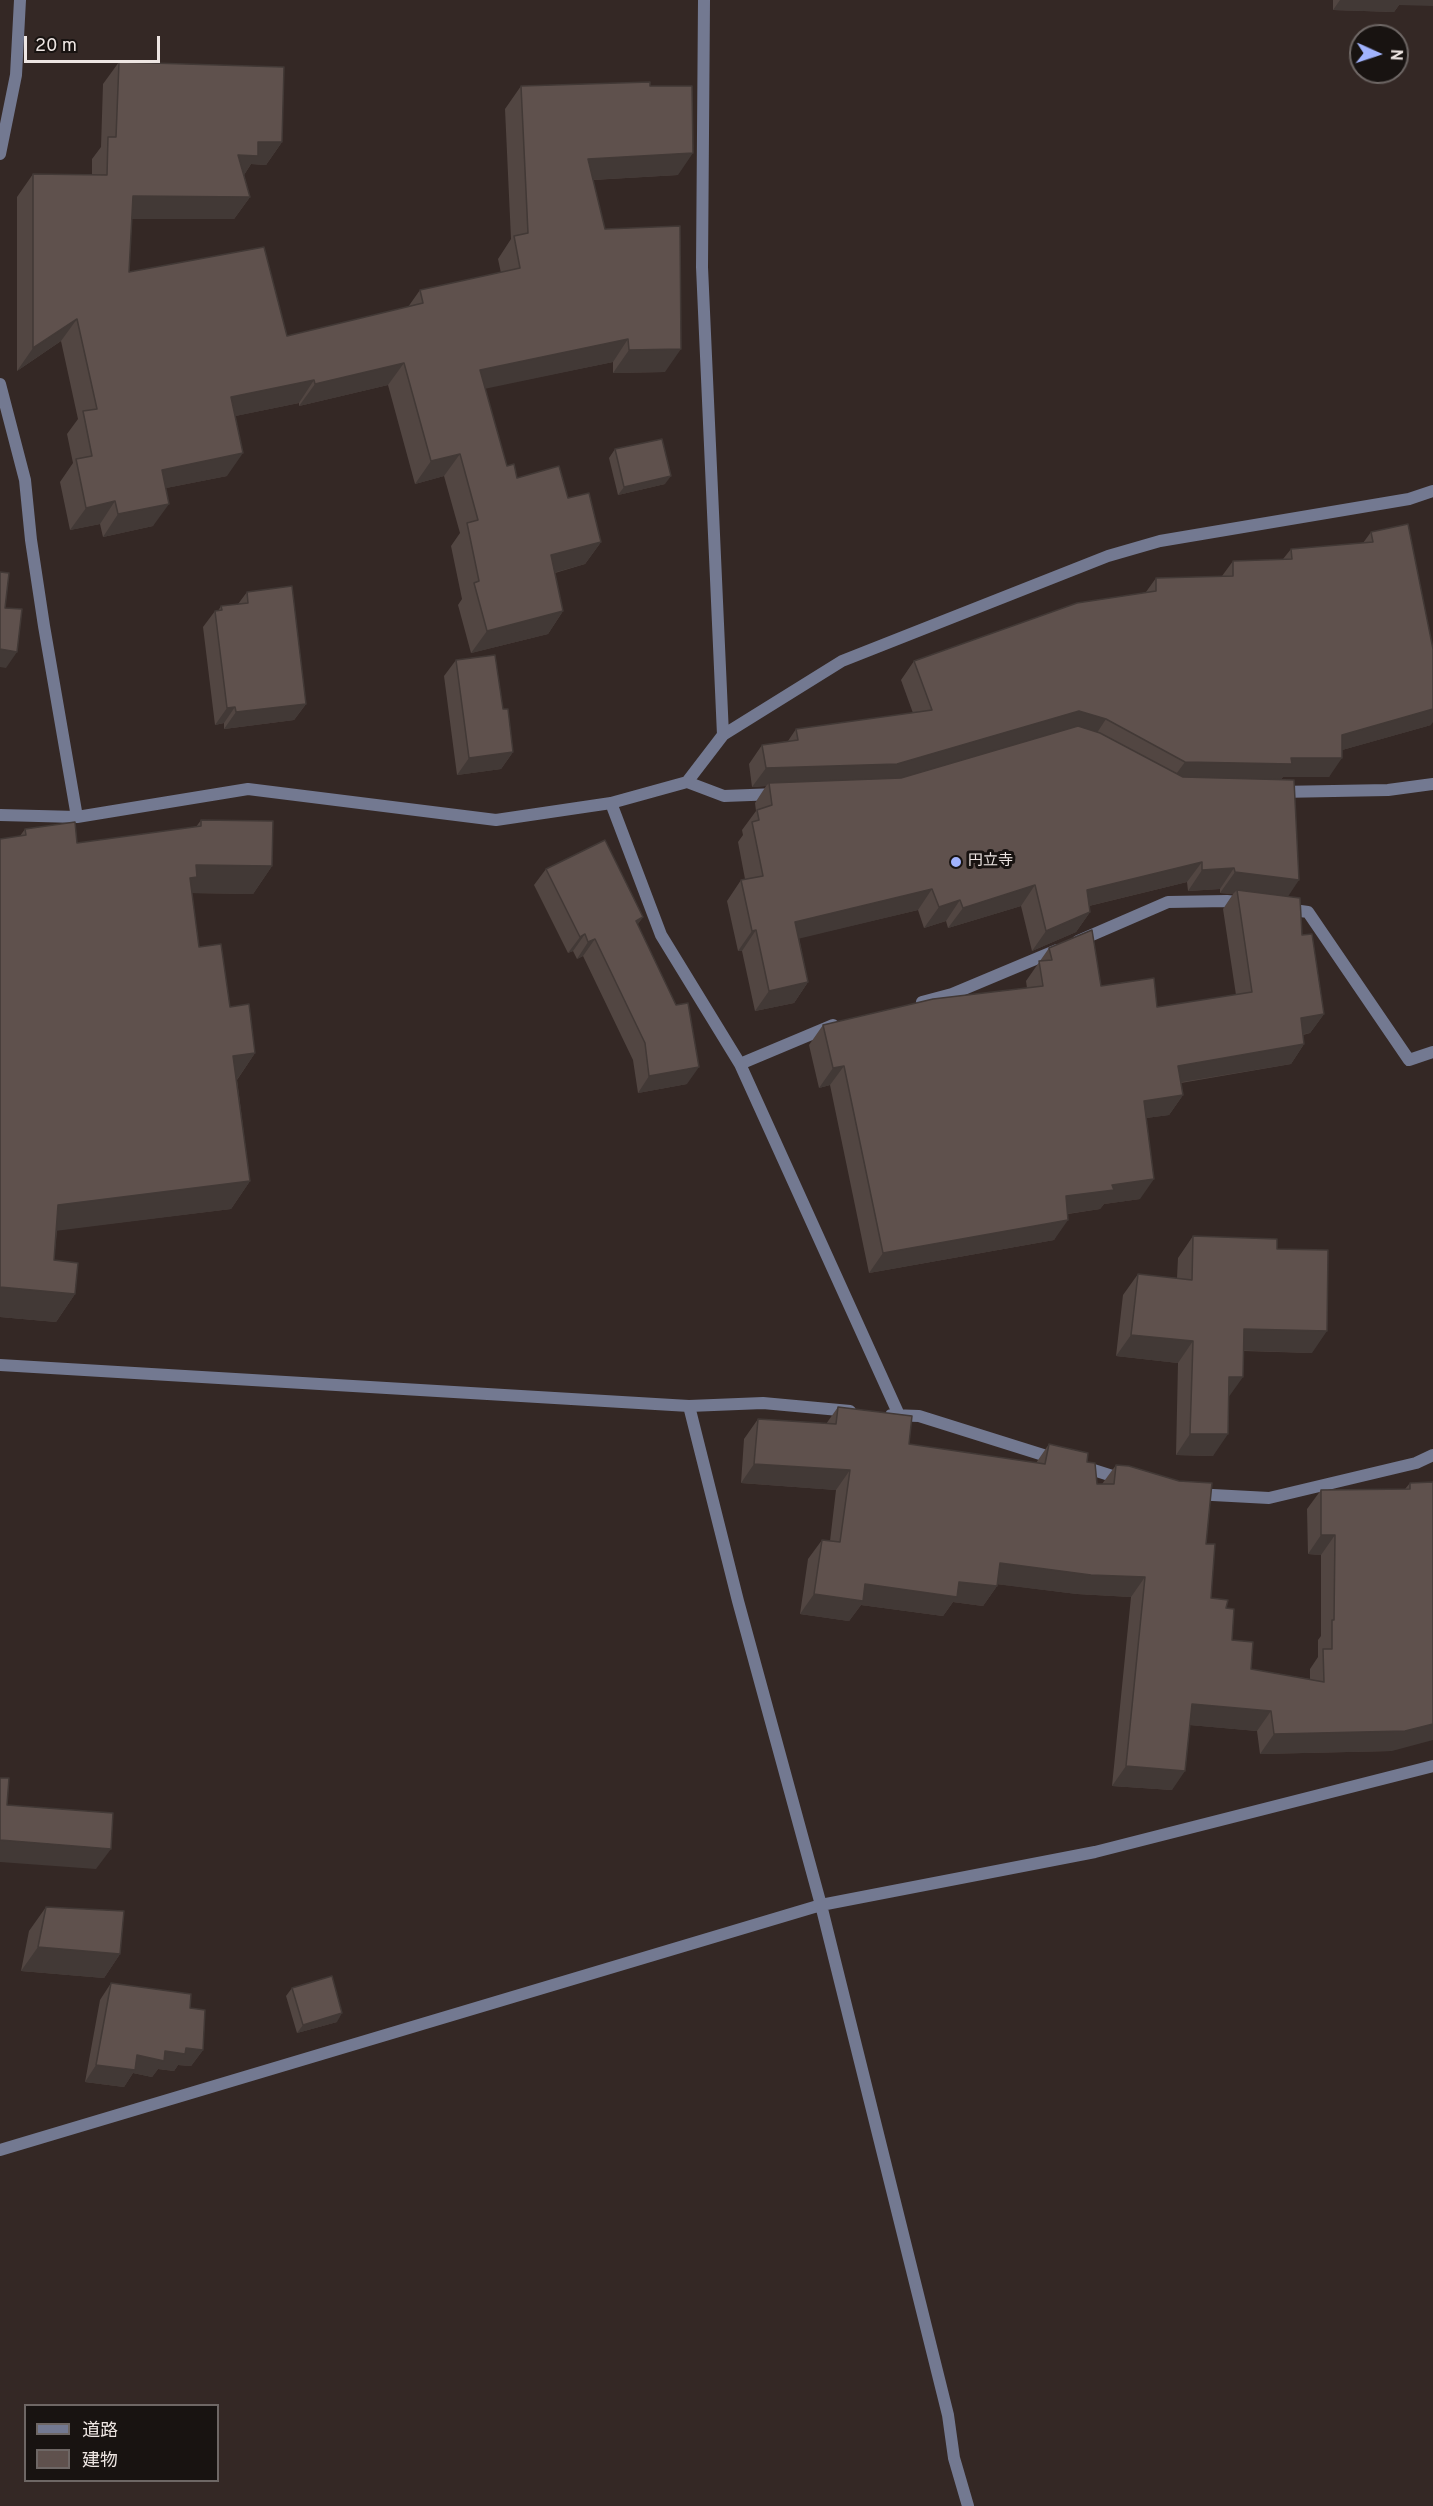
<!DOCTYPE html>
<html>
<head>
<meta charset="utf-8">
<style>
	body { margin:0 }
	#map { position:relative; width:1433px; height:2506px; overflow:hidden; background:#342825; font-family:Overpass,"Noto Sans JP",sans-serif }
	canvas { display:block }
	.legend { position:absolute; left:24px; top:2404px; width:195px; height:78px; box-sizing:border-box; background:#181311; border:2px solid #6e6765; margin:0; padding:8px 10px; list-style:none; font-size:18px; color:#eee6e3 }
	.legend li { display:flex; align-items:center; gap:12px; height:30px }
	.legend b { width:30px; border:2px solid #6e6765 }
	.north { position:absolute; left:1349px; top:24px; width:60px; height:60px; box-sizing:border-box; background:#181311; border:2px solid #6e6765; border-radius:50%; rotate:93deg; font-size:16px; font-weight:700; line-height:24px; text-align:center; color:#eee6e3 }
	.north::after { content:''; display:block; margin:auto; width:21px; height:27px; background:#a1b3fd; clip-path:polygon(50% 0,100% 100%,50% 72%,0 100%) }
	.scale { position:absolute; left:24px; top:36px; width:136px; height:27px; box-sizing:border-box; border:3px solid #eee6e3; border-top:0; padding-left:8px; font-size:18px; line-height:21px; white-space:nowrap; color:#eee6e3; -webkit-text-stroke:4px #181311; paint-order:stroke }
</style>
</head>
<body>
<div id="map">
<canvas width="1433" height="2506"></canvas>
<ul class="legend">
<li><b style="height:8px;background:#737991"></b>道路</li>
<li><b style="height:16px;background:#5f514d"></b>建物</li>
</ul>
<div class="north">N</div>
<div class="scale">20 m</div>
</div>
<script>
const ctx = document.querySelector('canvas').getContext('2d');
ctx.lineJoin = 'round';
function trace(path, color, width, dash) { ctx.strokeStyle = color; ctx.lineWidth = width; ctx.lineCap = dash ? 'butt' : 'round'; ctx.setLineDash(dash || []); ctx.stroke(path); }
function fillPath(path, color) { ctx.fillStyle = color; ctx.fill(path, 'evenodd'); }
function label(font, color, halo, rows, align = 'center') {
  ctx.font = font + ' Overpass,"Noto Sans JP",sans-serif'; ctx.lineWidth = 6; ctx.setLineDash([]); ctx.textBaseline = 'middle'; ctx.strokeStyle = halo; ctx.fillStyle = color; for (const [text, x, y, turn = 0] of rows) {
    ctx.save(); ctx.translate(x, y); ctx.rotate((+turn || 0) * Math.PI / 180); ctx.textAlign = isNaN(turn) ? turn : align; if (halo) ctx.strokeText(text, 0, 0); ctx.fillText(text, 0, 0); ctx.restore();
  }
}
trace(new Path2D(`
	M704 0 702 267 723 735
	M0 154 16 75 20 0
	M0 384 25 480 31 540 44 626 77 817
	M687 782 723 735 842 661 1108 556 1160 541 1409 499 1433 491
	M1279 792 1388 790 1433 784
	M611 803 661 935 740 1064 899 1415
	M0 815 77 817 248 789 496 820 611 803 687 782 724 796 777 794
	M1286 909 1308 912 1409 1060 1433 1052
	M1078 941 1168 902 1227 901 1245 903
	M922 1002 952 994 1057 950
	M740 1064 833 1025
	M0 1365 689 1406 763 1403 850 1411
	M689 1406 738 1601 821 1905 948 2415 954 2458 968 2506
	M891 1415 919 1416 1056 1459
	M1081 1466 1125 1480
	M1194 1494 1269 1498 1416 1463 1433 1455
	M0 2150 821 1905 1095 1852 1433 1766`), '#737991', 12);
fillPath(new Path2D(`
	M1333 0H1433L1399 5 1394 12 1333 10Z
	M119 62 282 142 266 165 251 164 244 175 250 197 234 219H132L129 272 287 336 408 307 420 290 501 273 498 259 511 239 505 109 521 86H650L678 175 593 180 605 229 665 372 613 373V362L485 388 507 466 517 478 568 498 601 542 585 564 555 573 563 611 548 634 471 653 458 605 462 599 451 546 460 533 444 476 415 484 388 385 299 406V403L235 416 227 476 166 488 153 526 103 537 100 524 70 530 60 482 73 463 67 434 78 419 61 341 17 371V197L33 174 92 175V159L101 147 103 84Z
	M615 449 665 484 618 495 609 458Z
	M1371 532 1431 725 1342 750 1329 777H1283L1281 779 1288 896 1302 935 1324 1014 1310 1033 1303 1035 1304 1044 1291 1064 1181 1083 1183 1095 1169 1115 1146 1118 1140 1199 1104 1204 1100 1209 1068 1214 1054 1240 869 1273 830 1085 819 1088 809 1045 823 1025 1027 988 1026 981 1049 948 1101 986 1157 1007 1236 995 1223 909 1233 894 1220 893V889L1188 891 1187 882 1089 906 1090 912 1076 932 1032 951 1021 906 948 928 946 921 924 928 918 910 799 938 808 982 794 1003 755 1011 742 951H738L727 901 741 880 745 879 738 842 743 835 742 830 756 811 755 803 766 786 752 787 749 764 762 745 788 741 796 729 913 713 901 680 914 661 1146 592 1156 578 1222 576 1233 561 1283 559 1291 549 1363 543ZM1015 745 901 778H899Z
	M247 592 306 704 294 720 224 729V723L215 725 203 627 215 611H218L221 606 238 604Z
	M456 660 503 709 513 752 501 769 457 775 444 676Z
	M201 820 272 866 253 894 192 893 199 947 230 1007 255 1053 237 1080 250 1181 231 1209 57 1230 54 1260 75 1294 56 1322 0 1317V839L20 836 25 829 77 843 196 827Z
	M546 869 643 917 637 925 687 1084 638 1093 633 1060 583 956 577 959 573 951 568 953 534 885Z
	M1193 1236 1277 1249 1312 1353 1244 1351 1228 1398 1213 1456 1176 1455 1178 1363 1116 1356 1123 1295 1138 1274 1177 1278 1178 1258Z
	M838 1407 909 1444 1036 1463 1049 1444 1087 1462 1097 1484H1102L1116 1465 1206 1544 1211 1598 1226 1608 1232 1640 1251 1669 1310 1679V1669L1318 1657V1640L1321 1636V1555L1308 1554 1307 1509 1321 1490 1405 1489 1410 1483 1392 1751 1260 1754 1257 1731 1190 1725 1172 1790 1112 1786 1131 1597 1077 1594 997 1584V1586L983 1606 953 1602 943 1616 861 1605 849 1621 800 1614 808 1559 822 1540 830 1541 836 1490 741 1483 744 1439 758 1419 826 1424Z
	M46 1907 120 1954 104 1978 21 1971 29 1931Z
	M111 1983 190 2008 203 2050 191 2066 178 2065 174 2071 158 2069 152 2077 133 2073 124 2087 85 2082 100 2000Z
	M292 1988 337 2022 297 2033 286 1996Z`), '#524642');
fillPath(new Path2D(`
	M1340 0H1433V6L1399 5 1394 12 1333 10Z
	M258 142H282L266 165 251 164 242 178 238 155Z
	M693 153 678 175 573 181 588 159Z
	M133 196 250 197 234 219H117Z
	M77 319 61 341 17 371 33 348Z
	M628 339 613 362 465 393 480 370Z
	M681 349 665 372 613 373 629 350Z
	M404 363 388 385 299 406 315 384Z
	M314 380 299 403 216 420 231 397Z
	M243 453 227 476 146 492 162 470Z
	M460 454 444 476 415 484 431 461Z
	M671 476 665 484 618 495 624 487Z
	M115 501 100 524 70 530 86 508Z
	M169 504 153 526 103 537 118 514Z
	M601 542 585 564 535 578 551 555Z
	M563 611 548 634 471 653 487 631Z
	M0 649 17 652 6 668 0 667Z
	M306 704 294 720 224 729 236 712Z
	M235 707 224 723 215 725 227 708Z
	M1433 709V722L1431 725 1328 754 1342 735Z
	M1079 711 1106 719 1093 739 1066 730 884 783H769L766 786 752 787 766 768Z
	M513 752 501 769 457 775 469 758Z
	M1291 758H1342L1329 777H1283L1278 784 1171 781 1185 762Z
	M1202 862 1187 882 1072 910 1087 890Z
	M196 865 272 866 253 894 186 893 178 905Z
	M1234 868 1220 889 1188 891 1202 870Z
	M1235 872 1299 880 1285 901 1237 890 1233 894 1220 893Z
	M1035 885 1021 906 948 928 963 908Z
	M932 889 918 910 781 943 795 922Z
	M960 900 946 921 924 928 939 907Z
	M1090 912 1076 932 1032 951 1046 931Z
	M643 917 631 934 636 921Z
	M756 930 742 951H738L752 931Z
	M585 934 573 951 568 953 580 937Z
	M595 939 583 956 577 959 588 942Z
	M808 982 794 1003 755 1011 769 991Z
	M1324 1014 1310 1033 1287 1037 1301 1018Z
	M1304 1044 1291 1064 1164 1085 1178 1066Z
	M255 1053 236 1081 233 1056Z
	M844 1066 830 1085 819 1088 833 1068Z
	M699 1067 687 1084 638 1093 649 1076Z
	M1183 1095 1169 1115 1130 1120 1144 1101Z
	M1154 1179 1140 1199 1104 1204 1100 1209 1052 1216 1066 1196 1112 1185Z
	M250 1181 231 1209 39 1233 58 1205Z
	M1068 1220 1054 1240 869 1273 883 1253Z
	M0 1287 75 1294 56 1322 0 1317Z
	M1244 1329 1327 1331 1312 1353 1229 1350Z
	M1131 1335 1193 1341 1178 1363 1116 1356Z
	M1229 1377H1243L1228 1398Z
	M1190 1434H1228L1213 1456 1176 1455Z
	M754 1464 850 1470 836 1490 741 1483Z
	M1321 1535H1335L1321 1555 1308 1554Z
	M1000 1563 1145 1577 1131 1597 1077 1594 987 1583Z
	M959 1582 997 1586 983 1606 953 1602 943 1616 861 1605 849 1621 800 1614 814 1594 865 1584Z
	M1192 1704 1271 1711 1257 1731 1178 1724Z
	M1433 1724V1740L1392 1751 1260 1754 1274 1734Z
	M1126 1766 1185 1771 1172 1790 1112 1786Z
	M0 1840 111 1849 96 1869 0 1862Z
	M38 1947 120 1954 104 1978 21 1971Z
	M342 2013 337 2022 297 2033 303 2025Z
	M186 2048 203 2050 191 2066 178 2065 174 2071 158 2069 152 2077 133 2073 124 2087 85 2082 96 2065 137 2055Z`), '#423936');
const building = new Path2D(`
	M119 62 284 67 282 142H258V156L238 155 250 197 133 196 129 272 264 247 287 336 423 303 420 290 520 268 514 236 528 233 521 86 650 82V86H692L693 153 588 159 605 229 680 226 681 349 629 350 628 339 480 370 507 466 514 464 517 478 559 466 568 498 589 493 601 542 551 555 563 611 487 631 474 583 479 581 467 523 478 520 460 454 431 461 404 363 315 384 314 380 231 397 243 453 162 470 169 504 118 514 115 501 86 508 76 459 92 456 83 411 97 409 77 319 33 348V174L107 175 108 137H116Z
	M662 439 671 476 624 487 615 449Z
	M1408 524 1433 649V709L1342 735V758H1291L1292 764 1185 762 1106 719 1079 711 897 764 766 768 762 745 798 740 796 729 932 710 914 661 1077 603 1156 591V578L1233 576V561L1292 559 1291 549 1373 542 1371 532Z
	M0 572 9 573 5 608 22 609 17 652 0 649Z
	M292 586 306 704 236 712 235 707 227 708 215 611 222 610 221 606 248 603 247 592Z
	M495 655 503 709H508L513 752 469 758 456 660Z
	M1078 726 1100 733 1183 777 1294 780 1299 880 1235 872 1234 868 1202 870V862L1087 890 1090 912 1046 931 1035 885 963 908 960 900 939 907 932 889 795 922 808 982 769 991 756 930 752 931 741 880 763 876 752 822 759 820 757 810 772 805 769 783 901 778Z
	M201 820 273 821 272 866 196 865 197 877 190 878 199 947 221 944 230 1007 249 1004 255 1053 233 1056 250 1181 58 1205 54 1260 78 1263 75 1294 0 1287V839L26 835 25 829 75 822 77 843 201 826Z
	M605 840 643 917 636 921 676 1005 688 1003 699 1067 649 1076 645 1043 595 939 588 942 585 934 580 937 546 869Z
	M1237 890 1300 898 1302 935 1312 934 1324 1014 1301 1018 1304 1044 1178 1066 1183 1095 1144 1101 1154 1179 1112 1185 1114 1190 1066 1196 1068 1220 883 1253 844 1066 833 1068 823 1025 933 999 1043 986 1039 961 1052 960 1049 948 1092 930 1101 986 1154 978 1157 1007 1252 992Z
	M1193 1236 1277 1239V1249L1328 1250 1327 1331 1244 1329 1243 1377H1229L1228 1434H1190L1193 1341 1131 1335 1138 1274 1192 1280Z
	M838 1407 912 1416 909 1444 1045 1464 1049 1444 1088 1453 1087 1462 1095 1463 1097 1484H1114L1116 1465 1129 1466 1179 1481 1212 1483 1206 1544H1215L1211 1598 1228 1600 1226 1608 1234 1609 1232 1640 1253 1642 1251 1669 1324 1682 1323 1649H1332V1620H1334L1335 1535H1321V1490L1410 1489V1483L1433 1482V1724L1405 1731 1274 1734 1271 1711 1192 1704 1185 1771 1126 1766 1145 1577 1091 1575 1000 1563 997 1586 959 1582 957 1597 865 1584 863 1601 814 1594 822 1540 840 1542 850 1470 754 1464 758 1419 836 1424Z
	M0 1778H9L7 1805 113 1813 111 1849 0 1840Z
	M46 1907 124 1911 120 1954 38 1947Z
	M332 1976 342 2013 303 2025 292 1988Z
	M111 1983 191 1994 190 2008 205 2010 203 2050 186 2048 185 2054 165 2051 164 2061 137 2055 135 2070 96 2065Z`);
fillPath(building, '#5f514d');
trace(building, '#423936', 1.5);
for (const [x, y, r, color] of [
	[956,862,6,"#a1b3fd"]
]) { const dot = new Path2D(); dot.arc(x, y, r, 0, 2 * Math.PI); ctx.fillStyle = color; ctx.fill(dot); trace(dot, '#181311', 2); }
label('15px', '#eee6e3', '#181311', [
	["円立寺",968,862]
], 'left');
</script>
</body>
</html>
